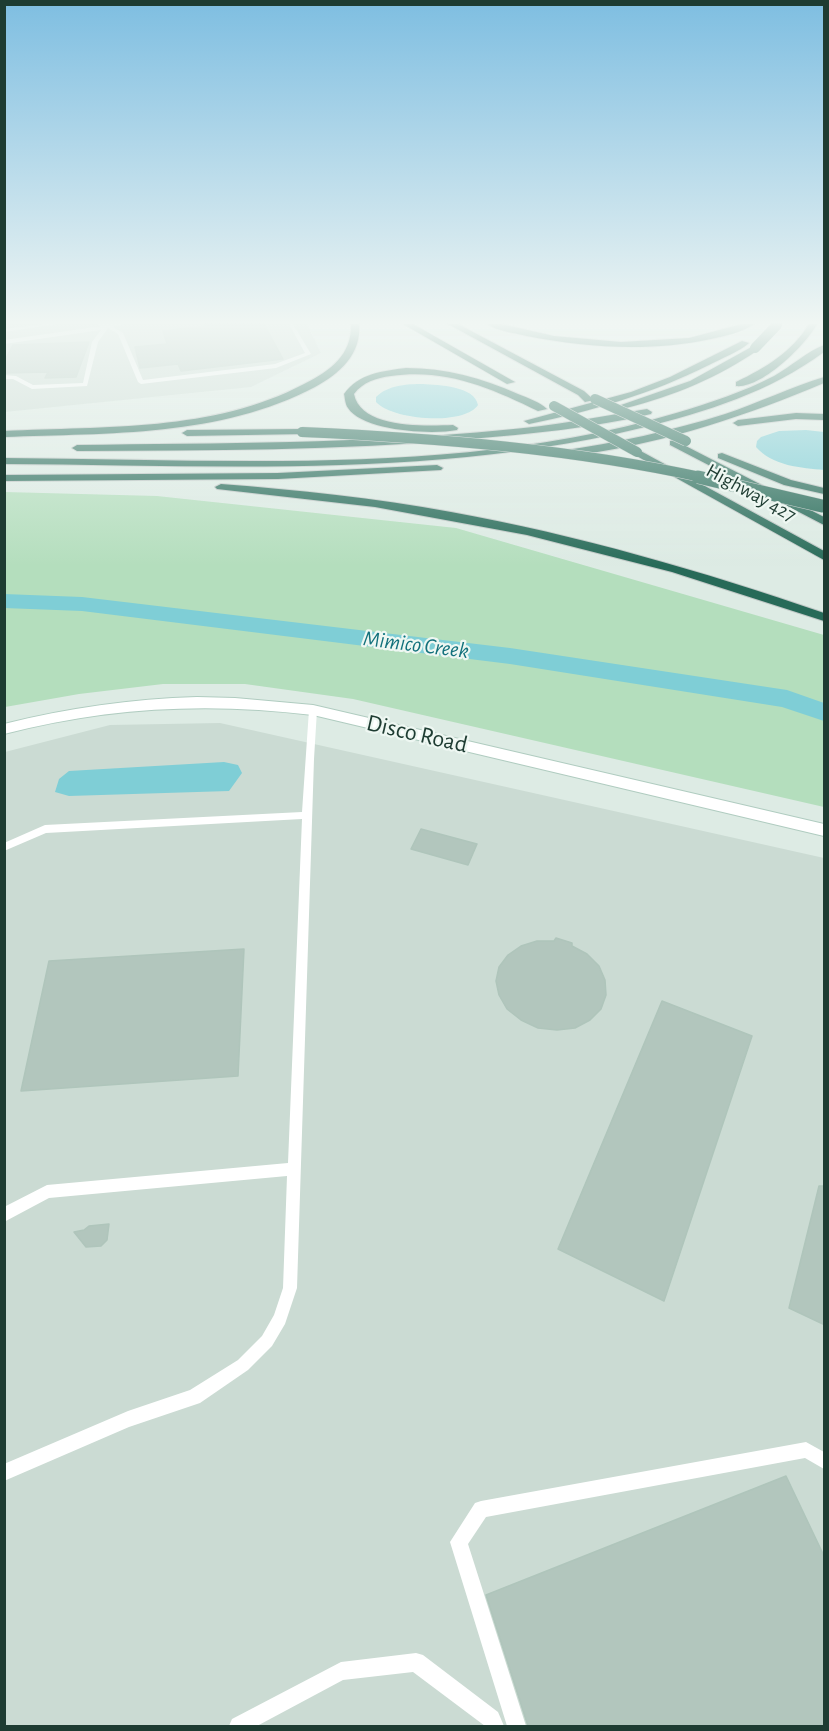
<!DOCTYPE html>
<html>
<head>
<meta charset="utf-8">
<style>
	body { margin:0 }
	#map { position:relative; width:829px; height:1731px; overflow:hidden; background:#ddebe4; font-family:"Alegreya Sans",sans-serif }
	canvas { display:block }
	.frame { position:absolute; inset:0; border:6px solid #1e3c32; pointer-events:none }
</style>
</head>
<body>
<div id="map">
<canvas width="829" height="1731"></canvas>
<div class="frame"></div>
</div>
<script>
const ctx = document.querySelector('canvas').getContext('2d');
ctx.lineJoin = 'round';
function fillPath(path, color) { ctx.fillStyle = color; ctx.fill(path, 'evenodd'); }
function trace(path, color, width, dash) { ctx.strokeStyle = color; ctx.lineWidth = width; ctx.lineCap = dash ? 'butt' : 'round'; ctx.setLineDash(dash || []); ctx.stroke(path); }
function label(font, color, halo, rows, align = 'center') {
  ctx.font = font + ' "Alegreya Sans",sans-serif'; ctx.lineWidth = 4.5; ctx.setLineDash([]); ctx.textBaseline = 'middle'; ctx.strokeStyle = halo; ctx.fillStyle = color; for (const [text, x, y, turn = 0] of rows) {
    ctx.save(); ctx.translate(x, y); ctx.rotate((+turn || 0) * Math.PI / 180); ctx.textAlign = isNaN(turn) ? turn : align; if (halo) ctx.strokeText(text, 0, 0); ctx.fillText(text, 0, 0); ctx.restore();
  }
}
fillPath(new Path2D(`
	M4 324H307L321 353 251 387 5 412Z
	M220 723 824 858V1726H5V752L110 725Z`), '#cbdbd3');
fillPath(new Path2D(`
	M5 492 157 496 456 528 824 635V807L353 699 245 684H163L79 694 5 707ZM263 622 771 696 247 626Z`), '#b4debd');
fillPath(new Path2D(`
	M423 384C438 385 475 386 478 405 464 426 392 420 376 402V397C388 385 407 384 423 384Z
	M806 430 824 432V470C802 468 772 466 756 447L757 441 761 437 779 431Z
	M224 762 238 765 242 773 229 791 69 796 55 792 59 779 69 771Z`), '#7fced6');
fillPath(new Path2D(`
	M4 594 82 597 510 648 787 690 824 703V721L782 707 510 664 82 611 4 608Z`), '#7fced6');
const building = new Path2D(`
	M206 324H264L283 359 181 371 178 364 140 368 135 347 167 344 163 331 207 326Z
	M89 342 76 377 45 378 48 372 4 373V362L13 345Z
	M421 829 477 844 468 865 411 849Z
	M556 938 572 943V946L587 954 599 966 605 980 606 995 601 1009 590 1020 575 1028 557 1030 538 1028 521 1020 507 1009 499 995 496 981 499 967 508 955 521 946 537 941H554Z
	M244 949 238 1076 21 1091 49 961Z
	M662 1001 752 1036 664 1301 558 1249Z
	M819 1186H825V1325L789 1308Z
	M109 1224 107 1240 101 1246 86 1247 74 1232 84 1230 89 1226Z
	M786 1476 825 1558V1726H528L486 1595Z`);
fillPath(building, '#b2c6bd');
trace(building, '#afc5bb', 1.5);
const secondary = new Path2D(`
	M197 697 235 698 313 705 824 824V836L313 715C208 702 107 707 4 734V724C68 708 131 699 197 697Z`);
const highway = new Path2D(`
	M351 324H359C362 354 339 374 315 387 220 437 109 433 4 437V431C105 426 213 432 304 384 330 371 352 355 351 324Z
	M403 324H413L515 382 507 384Z
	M448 324H458L584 391 594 400 585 402 578 395Z
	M488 324H501L554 336 621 342 689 338 742 324H754C743 332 725 336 711 339 649 352 588 348 527 336 515 333 496 331 488 324Z
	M809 324H817C806 345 761 389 736 386V382C765 368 792 352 809 324Z
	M742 341 749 343C739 352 722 358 709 365 651 394 592 411 529 424L524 421 631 392 670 377Z
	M755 345 758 346V350C717 378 674 396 626 408L621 405 690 381Z
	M824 345V352C770 392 706 412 641 428 433 479 217 465 4 464V458C227 459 460 477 676 413 710 403 743 392 774 376 790 367 808 351 824 345Z
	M406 368C446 368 482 378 518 394 528 398 540 402 547 409L538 411C491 388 445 368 391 376 376 378 363 382 354 394 361 429 425 426 453 425L458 428 457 430C431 435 363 431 348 408 345 404 345 398 344 394 359 373 383 371 406 368Z
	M824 377V383C748 415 668 442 585 454 576 455 562 460 555 454L560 451C616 443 671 431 725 414 758 403 791 387 824 377Z
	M647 409 652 412 651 414C592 428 530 434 470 439 339 451 208 450 77 451L72 448 77 445C219 443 362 444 503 430 552 426 599 417 647 409Z
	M796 413 824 414V420L796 419 738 426 733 423 738 420Z
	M302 429 306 430V434L187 436 182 433 187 430Z
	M674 440 824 517V525L670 445V441Z
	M637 449 824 551V560L633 454V450Z
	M722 453 791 480 824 488V494L784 485 718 458V454Z
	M437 465 443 468 441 470 278 479 4 481V475L278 473Z
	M221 484C298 490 375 498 451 512 578 535 702 571 824 613V621L672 572 527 535 375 507 217 489 215 487Z`);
trace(secondary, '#b0ccc0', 2);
trace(highway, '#c0c8c6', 2);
fillPath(new Path2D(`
	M45 324H57L4 332V329Z
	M95 324H123L113 327 123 333 143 380 275 364 305 353 289 324H293L311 354 276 368 141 384 138 382 118 334 108 328 98 342 87 386 32 389 13 379H4V375L16 376 33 385 83 383 92 342 101 330 4 344V340L102 326Z
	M313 707 317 710 314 759 297 1288 285 1324 272 1346 248 1370 200 1403 129 1427 4 1481V1464L128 1411 190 1390 238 1360 262 1336 274 1315 283 1288 287 1176 49 1198 4 1222V1207L47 1185 288 1163 302 819 46 833 4 851V843L45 825 302 812 309 710Z
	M806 1442 824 1452V1469L805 1458 486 1517 468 1544 526 1726H507L450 1542 475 1503 481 1501Z
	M416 1653 423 1655 498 1712 504 1726H485L413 1672 343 1680 257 1726H229L232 1719 341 1662Z`), '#fff');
fillPath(new Path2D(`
	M101 324H109L110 325 106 328Z`), '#fff');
fillPath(secondary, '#fff');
fillPath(highway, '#276a58');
const highwayBridgeFar1 = new Path2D(`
	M755 348 777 325
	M595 399 686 441
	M554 406 637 452
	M302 432C437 438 573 449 705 478`);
const highwayBridge = new Path2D(`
	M698 477 822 506`);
trace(highwayBridgeFar1, '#c0c8c6', 11, []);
trace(highwayBridge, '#c0c8c6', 14, []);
trace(highwayBridgeFar1, '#276a58', 10);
trace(highwayBridge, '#276a58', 13);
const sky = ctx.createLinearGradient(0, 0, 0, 566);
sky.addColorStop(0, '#7ebee1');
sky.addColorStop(0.57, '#f0f6f3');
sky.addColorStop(1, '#f0f6f300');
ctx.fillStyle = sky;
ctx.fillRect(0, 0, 829, 566);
label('20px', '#1e3c32', '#eef7f2', [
	["Highway 427",751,493,29]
]);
label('italic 22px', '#13717c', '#eef7f2', [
	["Mimico Creek",416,645,7]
]);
label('24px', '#1e3c32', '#eef7f2', [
	["Disco Road",417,734,13]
]);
</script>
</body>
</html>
